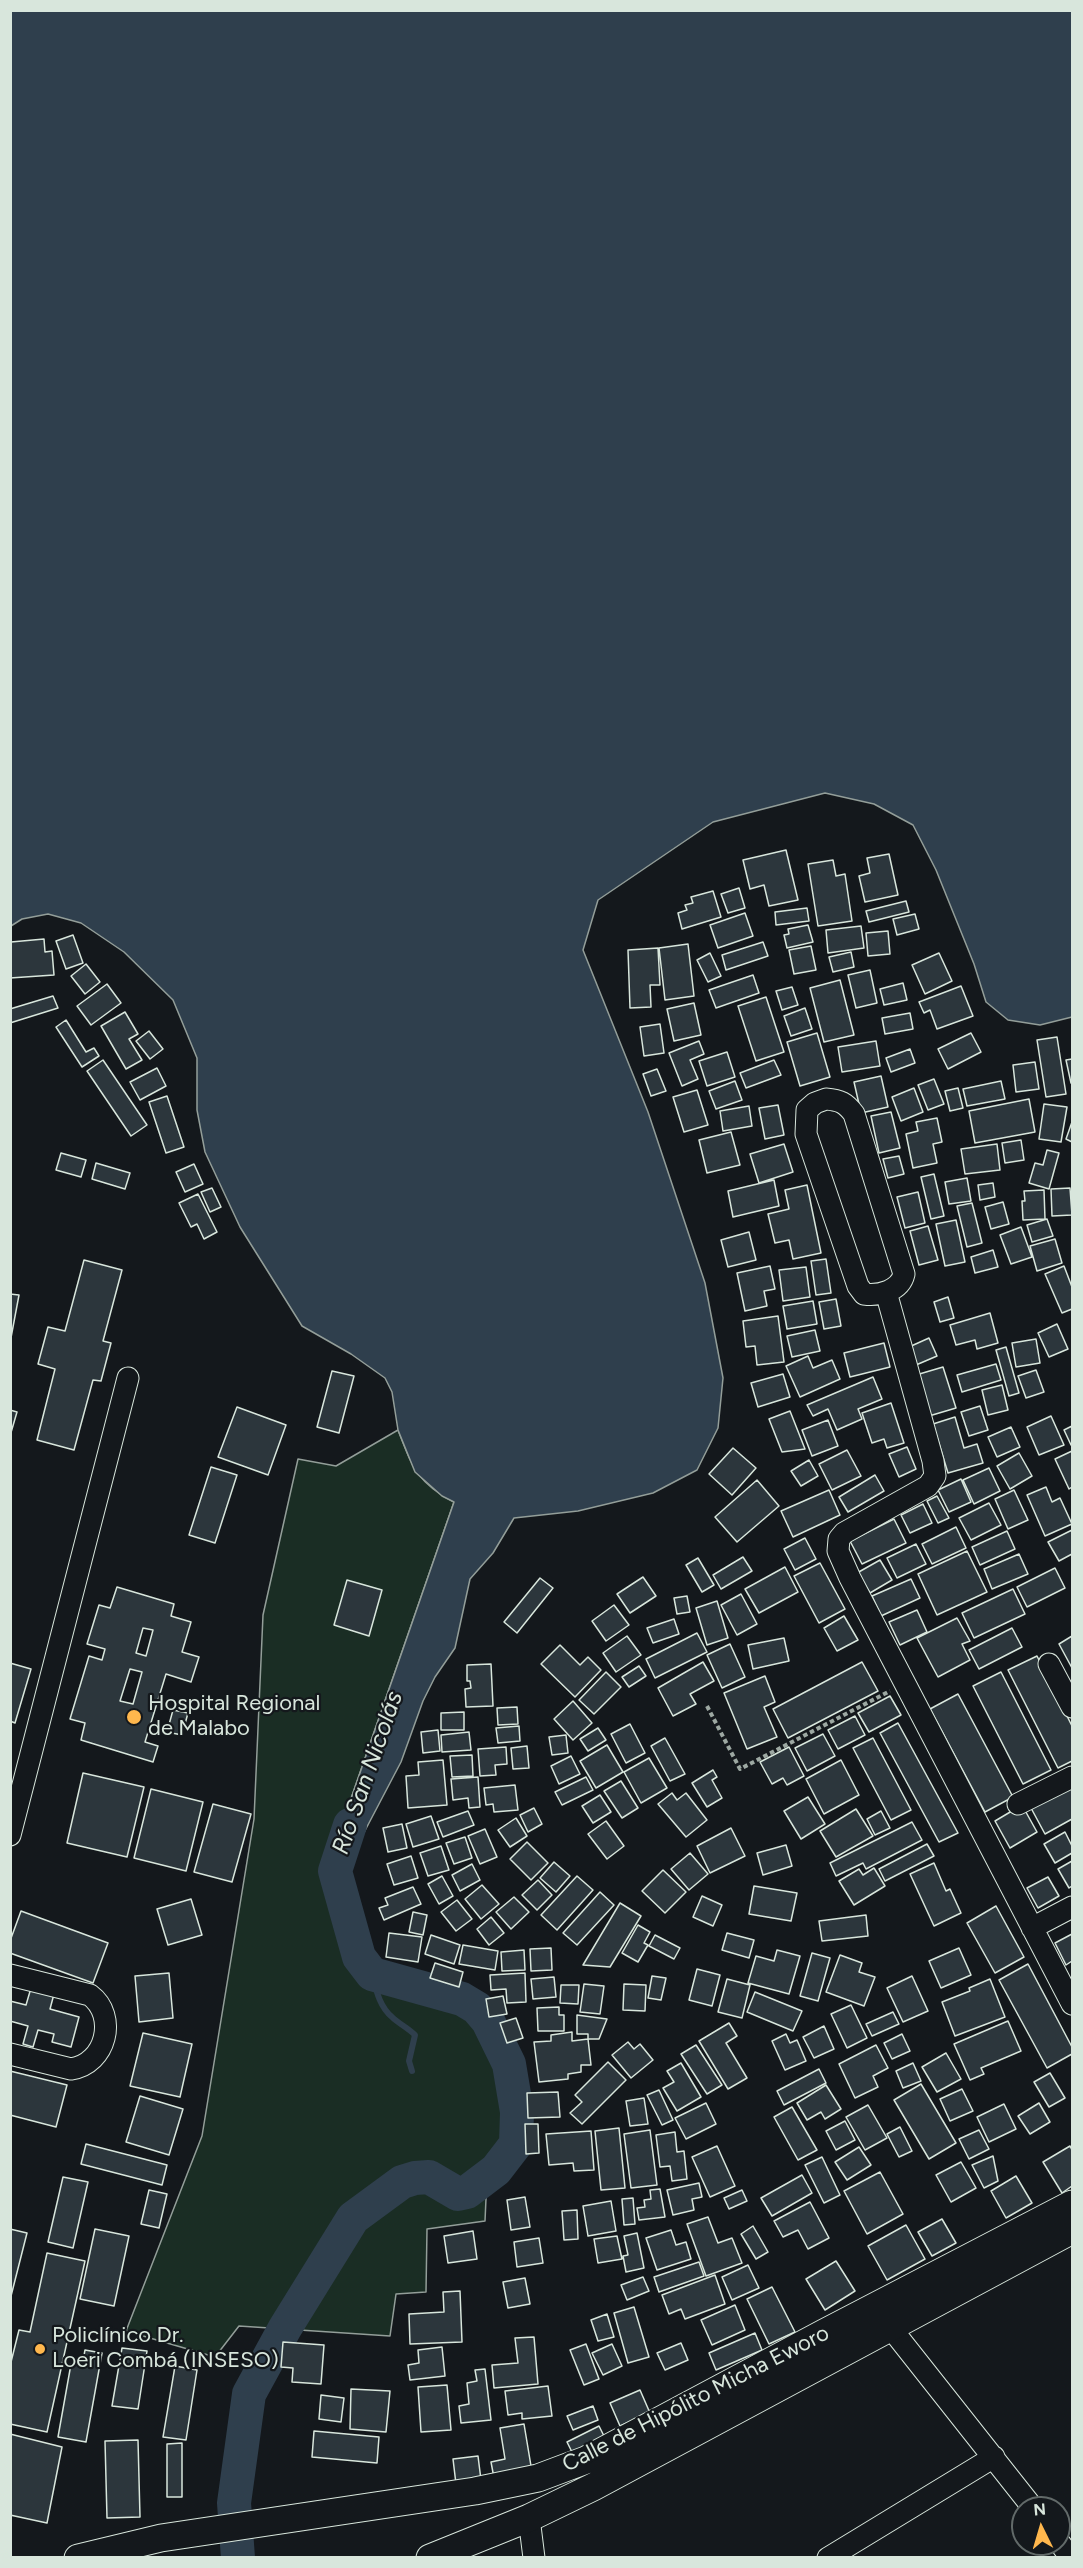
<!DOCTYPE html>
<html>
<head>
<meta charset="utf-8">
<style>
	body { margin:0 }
	#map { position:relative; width:1083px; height:2568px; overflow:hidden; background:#14181c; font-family:Figtree,sans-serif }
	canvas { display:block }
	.frame { position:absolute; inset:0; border:12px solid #d8e6dc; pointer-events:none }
	.north { position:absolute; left:1011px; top:2496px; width:60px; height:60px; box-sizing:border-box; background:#14181c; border:2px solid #626a69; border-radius:50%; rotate:355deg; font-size:16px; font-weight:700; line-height:24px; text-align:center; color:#d8e6dc }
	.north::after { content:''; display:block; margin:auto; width:21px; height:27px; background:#ffb74d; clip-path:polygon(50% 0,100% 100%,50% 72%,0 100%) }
</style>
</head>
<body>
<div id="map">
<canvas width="1083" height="2568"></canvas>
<div class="frame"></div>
<div class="north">N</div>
</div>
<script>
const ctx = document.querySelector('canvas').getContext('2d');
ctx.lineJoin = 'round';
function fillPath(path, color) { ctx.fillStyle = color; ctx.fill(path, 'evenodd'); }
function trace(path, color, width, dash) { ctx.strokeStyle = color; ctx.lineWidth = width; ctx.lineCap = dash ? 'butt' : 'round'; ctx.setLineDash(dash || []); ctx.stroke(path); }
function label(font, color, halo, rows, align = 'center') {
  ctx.font = font + ' Figtree,sans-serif'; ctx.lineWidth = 4.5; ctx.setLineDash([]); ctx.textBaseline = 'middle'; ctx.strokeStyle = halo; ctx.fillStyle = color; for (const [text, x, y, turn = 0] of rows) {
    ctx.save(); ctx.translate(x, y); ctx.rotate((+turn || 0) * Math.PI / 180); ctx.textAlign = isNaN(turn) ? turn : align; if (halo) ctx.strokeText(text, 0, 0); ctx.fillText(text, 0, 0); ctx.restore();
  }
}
const green = new Path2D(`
	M398 1430C412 1466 417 1483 454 1502L329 1862 344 1877 341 1881 353 1922 361 1964 443 1989 490 2007 512 2059 518 2112 512 2151 487 2176 485 2221 427 2229 426 2292 396 2294 390 2336 239 2326 215 2357 126 2331 202 2136 254 1819 263 1615 298 1459 336 1466Z`);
fillPath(green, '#1a2d24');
trace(green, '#939e99', 1.5);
const water = new Path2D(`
	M11 10 1072 11V1017L1040 1025 1008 1020 986 1002 974 964 936 870 913 825 874 804 825 793 713 822 598 900 583 950 648 1112 705 1283 723 1378 718 1428 697 1470 653 1493 578 1511 514 1518 493 1553 470 1579 455 1648 435 1677 423 1701 401 1762 348 1863 344 1877 329 1862 454 1502 442 1496 415 1472 398 1430 392 1392 385 1378 351 1354 302 1326 240 1227 205 1152 197 1110V1058L173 1000 124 952 81 923 48 914 22 919 11 926Z`);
fillPath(water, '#2f3f4d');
trace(water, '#939e99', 1.5);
trace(new Path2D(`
	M372 1974C376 1989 379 2006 392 2017 399 2024 407 2027 415 2035L409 2061 412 2071`), '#2f3f4d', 6);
trace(new Path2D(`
	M238 2558 234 2503 249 2394 285 2328 353 2218 402 2182 415 2178 429 2177 458 2194 467 2192 496 2170 516 2144 517 2112 509 2064 488 2021 477 2008 462 1999 372 1974 359 1957 335 1871 350 1825`), '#2f3f4d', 34);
const building = new Path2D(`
	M786 850 798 900 769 906 764 885 750 889 743 860Z
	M889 854 898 895 865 902 859 876 870 873 867 858Z
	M833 860 836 876 845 874 852 921 818 926 808 864Z
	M739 888 745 908 728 913 721 894Z
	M713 891 721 917 682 929 678 913 687 910 685 905 693 903 691 897Z
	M906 901 909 912 869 922 866 911Z
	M807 908 809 921 776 925 775 912Z
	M745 913 753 936 718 948 710 925Z
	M915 914 919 929 897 935 893 919Z
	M808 925 813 942 787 948 784 935 789 934 788 929Z
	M861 926 864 948 828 953 826 930Z
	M888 931 890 954 868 956 866 933Z
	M73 935 83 963 66 969 56 941Z
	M44 939 45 952 52 951 54 975 10 978 11 942Z
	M763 942 768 956 726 970 722 955Z
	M688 944 694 996 665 1000 659 948Z
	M811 946 816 970 794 974 789 950Z
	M658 948 660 985H650L651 1007 630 1008 628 950Z
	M851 952 854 967 833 972 829 957Z
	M710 953 721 976 708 982 697 960Z
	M939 953 952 981 925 994 912 965Z
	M86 964 100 982 85 994 71 976Z
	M870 970 877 1003 856 1008 848 975Z
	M753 975 759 993 716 1008 709 990Z
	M840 980 854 1035 824 1042 810 988Z
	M903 983 907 1000 884 1005 880 989Z
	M107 984 121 1003 91 1025 77 1006Z
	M961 986 973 1016 937 1029 930 1010 924 1013 919 1002Z
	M792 987 798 1005 782 1010 776 991Z
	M53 996 58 1008 10 1023V1009Z
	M766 997 784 1052 756 1061 738 1006Z
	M694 1003 701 1035 674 1041 667 1009Z
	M805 1008 812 1029 791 1036 784 1016Z
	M125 1012 138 1034 129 1039 142 1060 126 1069 101 1026Z
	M910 1013 913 1029 885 1034 882 1018Z
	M66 1020 86 1052 94 1048 99 1056 82 1067 56 1027Z
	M660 1024 664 1053 644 1056 640 1027Z
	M149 1031 163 1049 150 1059 136 1041Z
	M817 1033 830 1077 800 1086 787 1042Z
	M971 1033 981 1052 948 1069 938 1049Z
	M1057 1037 1066 1094 1046 1097 1037 1040Z
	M699 1041 704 1054 690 1060 698 1079 682 1086 669 1053Z
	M876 1041 880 1066 842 1072 838 1047Z
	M910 1049 915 1063 891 1072 886 1058Z
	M727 1052 735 1077 707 1086 699 1061Z
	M1072 1059V1083H1071L1066 1060Z
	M103 1060 147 1125 131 1136 87 1071Z
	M774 1060 781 1075 746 1088 740 1073Z
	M1035 1062 1039 1089 1016 1092 1013 1065Z
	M157 1068 166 1086 140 1100 130 1082Z
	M657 1069 666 1091 651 1096 643 1074Z
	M881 1076 888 1107 861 1113 854 1082Z
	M934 1079 944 1104 928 1110 918 1085Z
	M735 1081 742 1100 716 1109 709 1091Z
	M1001 1081 1005 1099 967 1106 963 1089Z
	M914 1088 923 1112 901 1121 892 1097Z
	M958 1088 963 1108 950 1111 945 1091Z
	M697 1090 708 1125 684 1132 673 1097Z
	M167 1096 184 1147 166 1153 149 1102Z
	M1029 1099 1035 1132 975 1143 969 1111Z
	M1044 1104 1067 1107 1061 1142 1039 1139Z
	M778 1105 784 1135 765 1139 759 1108Z
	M749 1106 752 1126 723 1131 720 1111Z
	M891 1112 900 1148 879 1153 871 1116Z
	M937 1118 942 1142 933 1144 937 1163 913 1168 906 1134 918 1131 916 1122Z
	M1072 1122V1142L1066 1139Z
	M731 1132 740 1165 707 1173 699 1140Z
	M1021 1140 1024 1160 1005 1163 1002 1143Z
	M784 1144 793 1172 759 1183 750 1154Z
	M997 1144 1000 1170 965 1174 961 1149Z
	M1047 1150 1059 1153 1049 1189 1029 1183 1035 1163 1043 1165Z
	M61 1153 86 1160 81 1177 56 1170Z
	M899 1156 904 1174 888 1178 883 1159Z
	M96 1163 130 1173 125 1189 92 1179Z
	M194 1164 203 1184 185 1192 176 1172Z
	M934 1174 944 1216 931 1219 921 1177Z
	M967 1178 971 1201 949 1204 945 1182Z
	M774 1180 779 1206 733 1217 728 1191Z
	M993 1183 995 1197 980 1200 978 1185Z
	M807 1185 821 1253 793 1259 789 1240 775 1243 768 1214 789 1209 785 1190Z
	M212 1188 221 1207 210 1212 201 1192Z
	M1070 1188 1072 1215 1052 1216 1051 1189Z
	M1044 1190 1045 1219 1023 1220 1022 1201H1025L1024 1191Z
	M918 1192 925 1223 905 1228 897 1197Z
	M198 1194 217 1232 204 1239 197 1224 191 1227 179 1203Z
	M1003 1202 1009 1224 991 1229 985 1207Z
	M972 1203 982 1243 967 1247 957 1206Z
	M1047 1219 1053 1236 1032 1242 1027 1225Z
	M956 1220 965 1262 945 1266 936 1224Z
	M928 1226 938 1260 919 1265 910 1231Z
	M1021 1227 1032 1257 1011 1264 1000 1235Z
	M749 1232 756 1260 728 1267 721 1240Z
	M1055 1239 1062 1263 1037 1271 1030 1246Z
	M993 1250 998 1267 975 1273 971 1257Z
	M826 1259 831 1293 816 1295 811 1261Z
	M84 1260 122 1270 103 1341 111 1343 101 1381 93 1380 74 1450 37 1440 55 1369 38 1364 48 1327 65 1331Z
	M770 1266 775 1289 764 1291 767 1306 745 1311 737 1273Z
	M1064 1266 1072 1287V1309L1062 1313 1045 1274Z
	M806 1267 810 1297 783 1301 779 1270Z
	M10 1294 19 1295 10 1343Z
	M948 1297 954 1318 940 1322 934 1302Z
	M836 1299 841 1326 824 1329 819 1302Z
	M813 1301 817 1324 787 1329 783 1306Z
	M990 1313 998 1343 977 1349 975 1340 956 1345 950 1325Z
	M778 1316 784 1362 757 1365 755 1346 746 1347 743 1321Z
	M1057 1324 1068 1349 1049 1357 1038 1333Z
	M815 1330 820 1351 792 1357 787 1336Z
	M929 1338 937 1356 916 1365 909 1347Z
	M1036 1339 1040 1363 1016 1367 1012 1343Z
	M884 1343 890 1367 850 1377 844 1353Z
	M1006 1347 1019 1393 1009 1396 996 1350Z
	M808 1356 813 1368 832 1360 840 1379 800 1397 786 1366Z
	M996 1364 1001 1380 962 1392 957 1375Z
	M943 1367 956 1408 929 1416 916 1375Z
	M1036 1370 1044 1392 1026 1398 1018 1376Z
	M332 1371 354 1376 339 1433 317 1427Z
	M783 1374 790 1397 758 1407 751 1383Z
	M873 1377 882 1399 858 1409 862 1419 837 1430 828 1409 813 1416 807 1405Z
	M1002 1385 1008 1410 988 1415 982 1390Z
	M891 1403 904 1443 887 1448 884 1439 872 1443 862 1413Z
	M980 1406 988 1430 969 1436 961 1412Z
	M237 1407 286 1425 268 1475 218 1457Z
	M10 1410 17 1412 10 1436Z
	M790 1411 805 1449 782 1452 769 1419Z
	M1051 1416 1064 1445 1039 1455 1027 1427Z
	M955 1417 964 1448 977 1444 983 1463 948 1473 933 1424Z
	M828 1420 838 1446 812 1456 802 1430Z
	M1072 1426V1444L1071 1445 1064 1430Z
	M1011 1427 1020 1447 997 1457 988 1437Z
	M907 1447 916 1469 899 1477 889 1454Z
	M733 1448 756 1468 732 1495 709 1474Z
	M847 1450 861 1476 832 1490 819 1464Z
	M1072 1451V1487L1069 1489 1055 1459Z
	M1019 1453 1032 1476 1010 1489 997 1466Z
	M809 1460 818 1476 801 1486 791 1471Z
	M211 1467 237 1475 215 1543 189 1535Z
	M989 1468 1000 1491 974 1504 963 1480Z
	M875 1475 884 1491 848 1512 839 1497Z
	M961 1479 971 1502 949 1512 938 1490Z
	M757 1480 779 1506 737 1542 715 1517Z
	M1046 1487 1052 1502 1060 1498 1072 1524 1045 1536 1027 1495Z
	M829 1490 840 1515 793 1537 781 1511Z
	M1014 1490 1028 1520 1008 1529 995 1499Z
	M937 1496 949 1518 938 1523 927 1501Z
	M989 1503 1001 1525 971 1540 959 1518Z
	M923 1504 932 1523 910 1533 901 1515Z
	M894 1519 906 1543 862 1564 850 1541Z
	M956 1527 966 1548 932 1564 922 1544Z
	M1072 1530V1554L1059 1561 1048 1542Z
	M1007 1531 1015 1549 980 1565 972 1547Z
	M805 1538 816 1559 795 1570 784 1549Z
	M916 1544 926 1564 897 1578 887 1558Z
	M967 1551 987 1592 937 1615 918 1574Z
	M1019 1554 1028 1574 992 1589 984 1569Z
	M743 1557 752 1571 721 1589 713 1575Z
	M698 1558 714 1585 702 1592 686 1565Z
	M880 1560 892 1580 870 1593 857 1573Z
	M820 1563 845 1609 819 1623 794 1576Z
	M785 1567 798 1592 759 1613 745 1589Z
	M1055 1568 1065 1588 1027 1607 1017 1587Z
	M643 1577 656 1596 630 1613 617 1594Z
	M540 1578 553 1588 517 1633 504 1622Z
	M911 1579 920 1598 881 1616 872 1596Z
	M347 1580 382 1590 369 1636 334 1625Z
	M117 1587 174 1604 171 1616 191 1622 182 1652 199 1657 191 1682 166 1674 145 1742 158 1746 153 1762 81 1740 85 1723 70 1719 89 1656 102 1660 105 1649 87 1644 99 1605 110 1608ZM143 1628 153 1630 146 1656 136 1653ZM130 1669 142 1672 133 1704 120 1701Z
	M1013 1589 1025 1614 974 1638 962 1613Z
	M741 1594 757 1624 737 1635 721 1605Z
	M687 1596 690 1612 677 1614 674 1598Z
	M717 1601 728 1638 707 1645 696 1608Z
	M614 1605 629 1625 606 1641 592 1621Z
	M917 1610 927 1632 900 1645 889 1622Z
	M844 1616 858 1640 837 1651 824 1628Z
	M957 1618 970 1641 962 1644 970 1660 938 1677 917 1638Z
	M674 1619 679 1634 653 1643 647 1628Z
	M1012 1628 1022 1647 979 1669 969 1650Z
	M697 1633 707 1652 655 1678 646 1659Z
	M627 1636 641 1655 616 1672 603 1653Z
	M1072 1636V1668L1059 1644Z
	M784 1638 789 1661 753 1669 748 1645Z
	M730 1644 745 1677 722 1688 707 1655Z
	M560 1645 580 1665 588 1657 601 1670 575 1697 541 1664Z
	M1037 1656 1072 1726V1761L1058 1768 1008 1670Z
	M703 1662 714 1681 690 1694 696 1704 673 1716 658 1688Z
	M862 1662 878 1691 788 1738 773 1709Z
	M10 1663 31 1669 15 1723 10 1721Z
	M491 1664 493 1706 466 1707 465 1689 471 1688 470 1681H467V1665Z
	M639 1666 646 1676 629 1687 622 1677Z
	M606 1672 621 1687 594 1714 579 1700Z
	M1001 1672 1051 1770 1023 1784 973 1686Z
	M765 1676 775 1702 764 1707 777 1737 747 1749 724 1693Z
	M958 1694 1013 1797 985 1812 930 1709Z
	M890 1696 901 1715 869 1732 858 1713Z
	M573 1701 592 1723 573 1740 554 1719Z
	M517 1707 518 1724 498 1725 497 1708Z
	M173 1710 188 1713 182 1735 167 1732Z
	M464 1712V1730H441V1713Z
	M855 1716 865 1735 838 1749 828 1730Z
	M898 1723 958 1833 939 1842 880 1733Z
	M630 1724 645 1753 626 1763 611 1734Z
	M519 1726 520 1741 498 1743 496 1728Z
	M598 1728 606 1740 588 1751 580 1739Z
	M438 1730 440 1751 423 1753 421 1732Z
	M469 1732 471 1750 442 1752 441 1735Z
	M823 1734 835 1756 807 1771 795 1748Z
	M566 1735 568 1753 552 1755 549 1737Z
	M665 1738 685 1774 670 1781 651 1746Z
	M873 1738 911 1810 891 1820 853 1748Z
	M607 1745 623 1772 596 1788 580 1761Z
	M527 1746 529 1768 513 1769 511 1748Z
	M506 1747 507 1764 495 1765 496 1775 480 1776 478 1749Z
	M789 1747 804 1776 787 1785 783 1778 772 1784 760 1762Z
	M472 1755 473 1776 452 1777 450 1756Z
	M571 1756 580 1774 559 1784 551 1766Z
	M649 1758 667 1788 641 1803 624 1772Z
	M443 1760 447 1805 408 1808 406 1776 419 1775 418 1762Z
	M841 1760 859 1795 824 1814 806 1779Z
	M713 1770 717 1777 712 1780 722 1798 707 1807 692 1783Z
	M83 1773 144 1787 127 1857 67 1843Z
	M478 1777 480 1807 469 1808 468 1798 453 1800 451 1779Z
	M586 1777 593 1790 562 1805 555 1792Z
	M621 1781 638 1808 622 1818 604 1791Z
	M515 1785 518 1810 494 1812 493 1804 486 1805 484 1788Z
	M1072 1787V1819L1045 1834 1031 1808Z
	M151 1789 203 1802 186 1871 134 1858Z
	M672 1793 677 1800 686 1793 707 1820 686 1837 658 1804Z
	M600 1795 611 1812 593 1823 582 1806Z
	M808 1797 825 1824 801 1839 784 1811Z
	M213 1804 251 1814 232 1882 194 1872Z
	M1022 1805 1037 1832 1010 1848 995 1821Z
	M534 1808 542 1824 528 1832 520 1815Z
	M856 1809 873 1836 836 1857 820 1831Z
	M468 1811 474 1825 443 1837 437 1822Z
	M881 1811 890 1828 875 1835 867 1819Z
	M431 1816 439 1839 413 1847 406 1824Z
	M516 1818 527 1836 510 1847 498 1830Z
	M606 1821 624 1846 607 1859 588 1834Z
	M912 1822 922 1840 866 1869 863 1863 836 1876 830 1863Z
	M402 1824 407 1848 388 1852 383 1828Z
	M731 1828 745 1856 710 1873 697 1846Z
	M485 1829 497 1857 480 1864 468 1836Z
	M1065 1832 1072 1846V1853L1055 1863 1044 1844Z
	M465 1837 472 1858 454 1864 446 1843Z
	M527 1842 548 1863 531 1880 510 1859Z
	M927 1844 934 1856 885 1881 879 1869Z
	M786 1845 792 1866 763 1875 757 1853Z
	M441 1846 449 1870 428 1876 420 1853Z
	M690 1853 708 1874 689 1890 671 1869Z
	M411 1856 418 1878 394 1885 387 1864Z
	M1072 1861V1886L1069 1888 1058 1869Z
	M554 1862 570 1876 556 1892 540 1878Z
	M934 1863 946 1891 950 1889 961 1913 934 1926 910 1874Z
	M472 1864 480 1880 460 1891 452 1875Z
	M874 1868 885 1886 854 1905 839 1881 859 1869 863 1875Z
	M663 1870 686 1892 665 1913 642 1891Z
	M442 1876 453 1896 439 1904 428 1884Z
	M577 1876 593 1890 557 1930 541 1915Z
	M1048 1877 1059 1896 1038 1908 1027 1888Z
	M538 1880 552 1895 537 1910 522 1895Z
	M482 1885 499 1904 481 1919 465 1899Z
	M754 1886 797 1893 791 1921 749 1914Z
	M413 1887 421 1904 384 1920 379 1908 388 1905 385 1898Z
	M600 1892 614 1905 577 1945 563 1933Z
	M702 1896 722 1905 713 1926 693 1917Z
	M514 1897 529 1912 511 1929 496 1912Z
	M191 1899 202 1935 168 1945 157 1909Z
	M457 1900 472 1919 456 1931 441 1912Z
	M620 1903 641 1916 610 1967 583 1965Z
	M996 1906 1024 1957 995 1973 967 1923Z
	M21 1911 108 1943 93 1983 10 1953V1941Z
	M413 1912 427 1915 423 1935 409 1932Z
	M866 1915 868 1936 822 1941 819 1921Z
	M491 1917 504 1933 489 1945 477 1929Z
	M638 1925 650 1932 644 1943 648 1945 638 1962 622 1953Z
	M389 1933 422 1937 418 1962 386 1957Z
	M727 1933 754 1940 749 1958 722 1950Z
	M1072 1934V1961L1066 1965 1055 1943Z
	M431 1935 460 1945 454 1964 425 1954Z
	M655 1935 680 1948 674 1959 649 1946Z
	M463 1945 498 1951 495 1970 459 1964Z
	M551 1948 552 1970 531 1971 530 1949Z
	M959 1948 971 1975 941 1988 929 1961Z
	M524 1950 525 1970 502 1971 501 1952Z
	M777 1950 800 1956 789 1994 748 1983 756 1956 774 1961Z
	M812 1953 830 1958 818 2001 800 1996Z
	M840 1955 862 1963 859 1972 875 1977 864 2006 826 1992Z
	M435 1963 463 1972 459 1987 430 1978Z
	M1028 1964 1072 2047V2054L1047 2068 999 1980Z
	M697 1969 720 1975 712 2006 689 2000Z
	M169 1973 173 2018 139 2022 135 1976Z
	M525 1973 526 2002 507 2003 506 1989 491 1990 490 1975Z
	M652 1976 666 1978 661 2000 648 1998Z
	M912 1976 928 2011 903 2022 887 1988Z
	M554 1977 556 1997 533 1999 531 1979Z
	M727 1979 750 1985 742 2018 718 2012Z
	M990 1979 1005 2017 955 2036 942 2002 970 1991 969 1988Z
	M584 1984 604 1986 600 2014 580 2012Z
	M624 1984 646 1985 645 2011 623 2010Z
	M561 1985H579L578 2004 560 2003Z
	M31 1988 54 1994 50 2009 79 2017 71 2047 52 2042 54 2034 38 2030 33 2047 23 2044 28 2026 10 2021V2001L26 2005Z
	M755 1992 802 2011 793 2031 747 2012Z
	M503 1996 507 2014 489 2017 486 1999Z
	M851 2005 867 2038 847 2048 831 2014Z
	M559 2007V2015H564V2031H538L537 2008Z
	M893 2012 899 2024 872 2036 866 2024Z
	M577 2015 607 2019 599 2039H588V2034H577Z
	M516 2018 523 2038 507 2043 500 2023Z
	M1008 2021 1021 2051 981 2068 984 2074 970 2080 954 2044Z
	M729 2023 737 2036 726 2043 747 2078 728 2089 699 2041Z
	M824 2026 834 2049 814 2058 803 2037Z
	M572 2032V2041L588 2039 591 2065H581V2072L568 2074V2079L539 2082 534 2042 551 2041V2035Z
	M143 2033 192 2044 180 2097 130 2086Z
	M786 2034 790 2043 797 2040 806 2061 785 2070 772 2041Z
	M902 2034 910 2051 892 2059 884 2043Z
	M628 2042 634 2049 640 2044 653 2060 631 2078 612 2055Z
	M696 2045 722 2085 707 2094 681 2054Z
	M876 2045 888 2068 873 2076 878 2087 855 2098 839 2064Z
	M946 2053 961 2079 937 2092 922 2067Z
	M608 2062 626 2080 582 2124 570 2113 582 2102 575 2095Z
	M681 2063 701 2097 677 2111 663 2088 674 2082 667 2071Z
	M913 2063 921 2081 903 2088 896 2071Z
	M819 2069 826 2083 784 2105 777 2091Z
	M10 2071 67 2085 56 2127 10 2115Z
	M1050 2073 1065 2098 1049 2107 1034 2082Z
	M921 2084 956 2143 929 2159 894 2100Z
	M826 2085 841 2109 825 2119 821 2112 807 2120 797 2103Z
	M962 2089 973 2111 950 2121 940 2099Z
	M659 2090 673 2120 662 2125 647 2095Z
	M558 2092 560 2117 528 2118 527 2093Z
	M140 2096 183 2109 169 2155 126 2142Z
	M644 2098 648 2124 630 2126 626 2101Z
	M706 2103 716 2124 686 2139 675 2118Z
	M1039 2103 1050 2122 1030 2134 1018 2116Z
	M1004 2104 1016 2129 989 2142 977 2117Z
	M868 2105 887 2138 865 2150 846 2117Z
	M792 2107 817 2150 798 2160 774 2117Z
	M845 2121 855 2140 836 2150 826 2131Z
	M525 2124H538L539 2153 526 2154Z
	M900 2127 912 2151 899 2157 887 2134Z
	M619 2128 625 2188 601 2190 595 2131Z
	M650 2130 657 2185 631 2188 624 2134Z
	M979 2130 989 2149 969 2159 959 2139Z
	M591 2131 594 2170 574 2171 573 2163 549 2165 546 2134Z
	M675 2132 677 2152 684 2151 687 2179 672 2181 670 2166 660 2167 656 2135Z
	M86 2144 167 2165 162 2185 81 2164Z
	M717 2146 735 2186 710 2197 692 2157Z
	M1070 2146 1072 2150V2186L1062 2193 1043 2162Z
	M859 2147 871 2165 847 2180 835 2162Z
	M993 2156 998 2181 984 2188 972 2165Z
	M822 2157 840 2195 824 2203 805 2165Z
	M961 2162 976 2188 951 2202 936 2175Z
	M880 2172 903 2214 867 2234 844 2191Z
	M802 2175 812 2193 772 2216 761 2198Z
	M1016 2176 1032 2203 1006 2218 991 2191Z
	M63 2177 88 2182 73 2248 48 2242Z
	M699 2183 702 2197 692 2199 694 2210 673 2215 667 2190Z
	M660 2189 665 2217 639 2220 637 2208 645 2207 644 2200 651 2199 650 2190Z
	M149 2190 167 2194 159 2228 141 2224Z
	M742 2190 747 2201 729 2209 724 2198Z
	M525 2197 530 2227 511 2230 507 2200Z
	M633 2198 635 2224 624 2225 622 2199Z
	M611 2201 616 2231 588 2236 583 2206Z
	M810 2202 829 2238 808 2249 798 2230 783 2237 774 2221Z
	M577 2210 578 2239 564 2240 562 2211Z
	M708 2217 718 2243 732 2238 742 2263 706 2276 687 2224Z
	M942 2219 956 2243 932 2256 918 2232Z
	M906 2225 925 2259 887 2280 868 2246Z
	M753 2226 768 2252 756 2259 741 2234Z
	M10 2229 27 2233 10 2300Z
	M95 2229 129 2236 114 2306 80 2299Z
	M671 2230 676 2245 686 2242 691 2259 657 2270 646 2238Z
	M473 2231 477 2259 448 2263 444 2236Z
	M637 2233 644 2268 626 2272 623 2256 628 2255 624 2236Z
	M617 2236 622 2259 598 2263 594 2239Z
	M539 2238 543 2263 517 2267 514 2242Z
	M47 2253 85 2261 47 2432 10 2424V2366L19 2330 30 2332Z
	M836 2261 855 2291 825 2310 806 2279Z
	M699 2262 704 2276 659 2292 654 2277Z
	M748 2265 759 2288 732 2300 722 2277Z
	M715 2275 725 2304 685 2319 681 2309 669 2314 662 2295Z
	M643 2277 649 2291 627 2300 621 2285Z
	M525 2278 530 2304 508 2308 503 2282Z
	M772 2287 795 2332 769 2344 747 2299Z
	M460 2291 462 2342 410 2344 409 2314 444 2312 443 2292Z
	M735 2305 745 2330 712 2345 701 2320Z
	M634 2307 649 2357 628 2363 614 2313Z
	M607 2314 614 2337 598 2341 591 2320Z
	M755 2333 762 2350 716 2370 709 2353Z
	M534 2337 538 2384 494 2388 492 2365 518 2363 515 2338Z
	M283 2342 324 2345 321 2384 292 2382 293 2368 281 2367Z
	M681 2343 688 2360 665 2370 657 2353Z
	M586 2344 599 2379 584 2385 570 2350Z
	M612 2344 622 2366 603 2375 592 2353Z
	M442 2347 445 2376 410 2380 408 2365 419 2363 418 2350Z
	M122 2348 147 2351 138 2409 112 2406Z
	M85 2350 102 2353 86 2442 58 2437 71 2364 82 2366Z
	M175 2366 197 2370 186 2440 163 2437Z
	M485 2369 491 2420 461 2423 459 2406 469 2404 467 2383 477 2381 475 2370Z
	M447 2385 451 2430 421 2432 418 2387Z
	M548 2386 552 2416 522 2419V2413L508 2415 505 2391Z
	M351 2389 390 2391 386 2432 350 2429Z
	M640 2390 650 2413 620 2426 610 2403Z
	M321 2395 344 2398 341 2422 319 2419Z
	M593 2406 598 2420 573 2430 567 2416Z
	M524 2424 532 2472 494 2478 491 2462 505 2459 500 2428Z
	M599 2426 605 2438 573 2454 567 2442Z
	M314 2431 379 2437 377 2463 312 2457Z
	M10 2434 62 2447 47 2523 10 2515Z
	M138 2440 140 2517 107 2518 105 2441Z
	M182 2443V2497H167V2444Z
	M478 2456 481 2480 456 2484 453 2459Z`);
fillPath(building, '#2c363c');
trace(building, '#d8e6dc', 1.5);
const minor = new Path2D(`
	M826 1099C840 1100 846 1103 854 1114L904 1274C900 1291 879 1296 864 1294L858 1286 806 1134 807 1110 815 1103Z
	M886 1292 933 1461 935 1476 928 1486 844 1533 839 1539 838 1551 850 1578 1072 2004
	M1049 1664 1072 1707
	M1018 1804 1072 1777
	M10 1835 128 1378
	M1032 1928 1072 1907
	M10 1975 90 1995C118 2016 106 2064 71 2069L10 2054
	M890 2327 1033 2508
	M529 2518 534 2558
	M1059 2542 1071 2558
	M828 2558 994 2457`);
const major = new Path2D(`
	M78 2558 161 2538 475 2491 538 2478 586 2460 824 2333 1072 2204
	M430 2558 529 2518 593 2487 1072 2230`);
trace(minor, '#d8e6dc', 23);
trace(major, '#d8e6dc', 29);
trace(new Path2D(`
	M707 1706 740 1769 890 1691`), '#9da8a2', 4, [4.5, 3]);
trace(minor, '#14181c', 21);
trace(major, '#14181c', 27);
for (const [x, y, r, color] of [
	[134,1717,8,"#ffb74d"],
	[40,2349,6,"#ffb74d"]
]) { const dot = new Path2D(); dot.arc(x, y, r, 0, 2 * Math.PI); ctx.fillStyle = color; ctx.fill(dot); trace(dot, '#14181c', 2); }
label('22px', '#d8e6dc', '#14181c', [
	["Hospital Regional",148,1704],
	["de Malabo",148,1729],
	["Policlínico Dr.",52,2336],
	["Loeri Combá (INSESO)",52,2361]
], 'left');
label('22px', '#d8e6dc', '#14181c', [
	["Calle de Hipólito Micha Eworo",696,2399,-27]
]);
label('italic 24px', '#d8e6dc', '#14181c', [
	["Río San Nicolás",368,1773,-71]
]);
</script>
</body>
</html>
